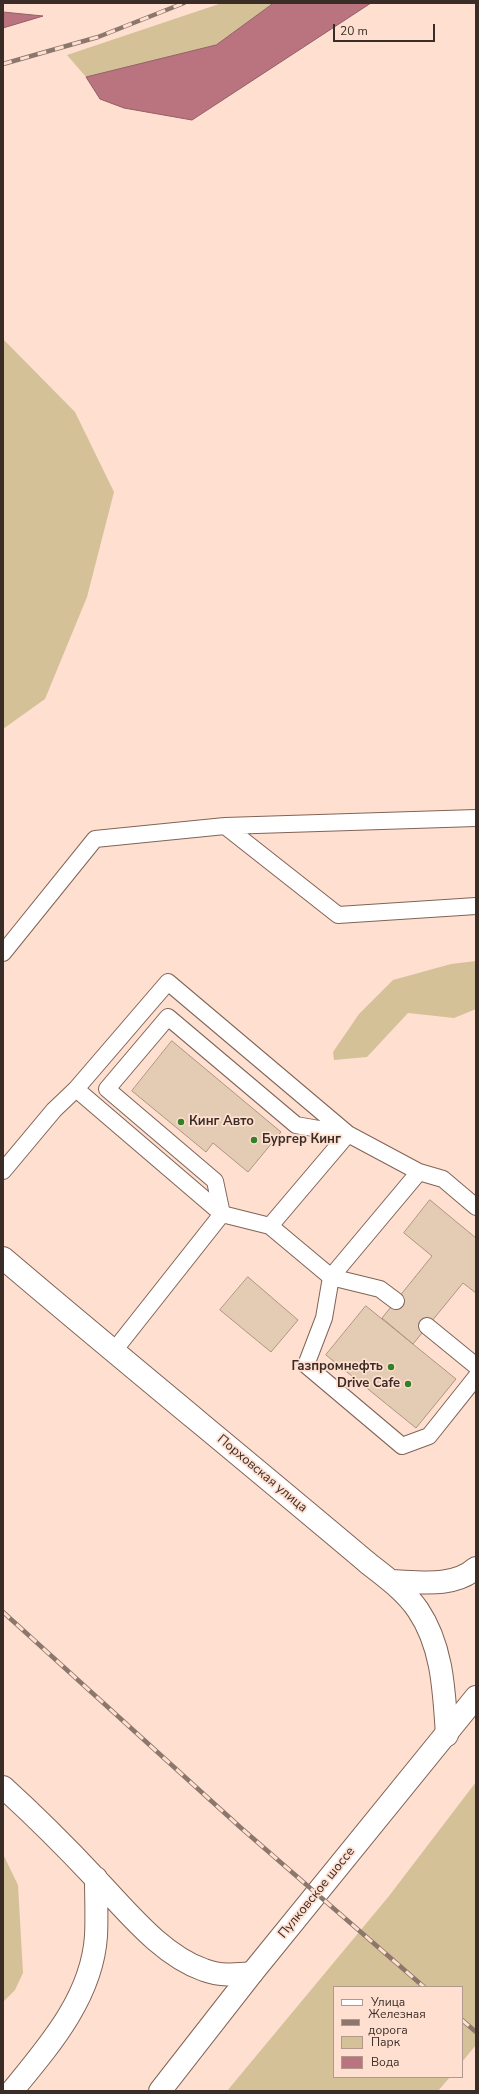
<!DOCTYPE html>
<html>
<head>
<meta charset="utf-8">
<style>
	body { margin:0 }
	#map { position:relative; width:479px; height:2094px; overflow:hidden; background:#ffdfcf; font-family:"Nunito Sans",sans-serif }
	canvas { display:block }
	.frame { position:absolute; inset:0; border:4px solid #3a2d27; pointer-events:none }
	.legend { position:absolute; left:333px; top:1986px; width:130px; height:92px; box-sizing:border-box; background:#ffdfcf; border:1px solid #b0988c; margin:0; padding:5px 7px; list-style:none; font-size:12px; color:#3a2d27 }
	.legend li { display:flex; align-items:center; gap:8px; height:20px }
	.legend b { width:20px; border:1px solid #b0988c }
	.scale { position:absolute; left:333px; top:24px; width:102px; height:18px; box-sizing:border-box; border:2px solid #3a2d27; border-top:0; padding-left:5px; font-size:12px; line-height:14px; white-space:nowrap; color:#3a2d27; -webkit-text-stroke:3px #ffdfcf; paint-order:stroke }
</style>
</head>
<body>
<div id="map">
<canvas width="479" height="2094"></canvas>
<div class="frame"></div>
<ul class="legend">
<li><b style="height:5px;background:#fff"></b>Улица</li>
<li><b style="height:5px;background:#8c776d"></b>Железная дорога</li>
<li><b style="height:11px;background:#d5c198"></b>Парк</li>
<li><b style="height:11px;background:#b9747f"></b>Вода</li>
</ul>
<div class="scale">20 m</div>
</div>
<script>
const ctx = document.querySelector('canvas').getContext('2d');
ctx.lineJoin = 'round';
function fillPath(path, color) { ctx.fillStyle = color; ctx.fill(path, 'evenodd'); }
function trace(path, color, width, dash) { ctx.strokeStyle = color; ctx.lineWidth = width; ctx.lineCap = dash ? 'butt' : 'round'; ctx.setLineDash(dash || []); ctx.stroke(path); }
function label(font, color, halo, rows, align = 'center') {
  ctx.font = font + ' "Nunito Sans",sans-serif'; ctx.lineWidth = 3.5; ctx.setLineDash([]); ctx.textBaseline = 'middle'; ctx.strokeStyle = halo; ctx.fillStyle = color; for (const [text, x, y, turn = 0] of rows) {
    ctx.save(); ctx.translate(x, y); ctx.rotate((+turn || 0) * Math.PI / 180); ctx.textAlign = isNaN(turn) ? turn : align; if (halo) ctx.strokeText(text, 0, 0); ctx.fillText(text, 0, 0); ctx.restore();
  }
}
fillPath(new Path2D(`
	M222 3H274L216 45 86 77 67 55Z
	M3 339 75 412 114 492 87 597 45 699 3 729Z
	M476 961V1009L454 1018 408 1013 367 1057 334 1060 333 1052 359 1014 393 980 451 964Z
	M476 1782V2045L462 2062V1987H334V2077H450L438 2091H227L389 1896Z
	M3 1854 18 1885 23 1973 15 1990 3 2002Z`), '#d5c198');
const water = new Path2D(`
	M274 3H371L192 120 124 108 100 99 86 77 216 45Z
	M3 12 43 16 3 28Z`);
fillPath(water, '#b9747f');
trace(water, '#935f65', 1);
const building = new Path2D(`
	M172 1041 281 1132 248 1172 213 1143 206 1152 132 1091Z
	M430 1200 476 1238V1293L463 1283 413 1344 382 1318 432 1256 404 1233Z
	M248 1277 298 1320 271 1352 220 1310Z
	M366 1306 456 1379 416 1428 326 1355Z`);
fillPath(building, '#e4ccb4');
trace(building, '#ad9680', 1);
const service = new Path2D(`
	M225 826 338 915 476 906
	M3 953 95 839 225 826 476 818
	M3 1171 54 1110 76 1089
	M419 1172 331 1277 324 1318 306 1365 402 1446 429 1436 476 1377
	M270 1226 348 1134
	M396 1301 380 1289 331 1277 270 1226 222 1214 76 1089 168 982 348 1134 419 1172 443 1179 476 1207
	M427 1326 476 1366
	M113 1352 222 1214 215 1181 107 1089 168 1017 296 1125 347 1134`);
const minor = new Path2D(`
	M3 1258C124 1361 247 1461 369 1564 386 1577 406 1592 418 1610 443 1647 444 1692 447 1735
	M391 1581C419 1582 454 1588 476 1568
	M3 1787C35 1816 66 1847 96 1879 127 1911 161 1955 204 1970 220 1976 235 1975 252 1973
	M12 2091C49 2046 92 1997 96 1936 97 1917 96 1897 96 1878`);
const primary = new Path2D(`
	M160 2091 252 1973 476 1697`);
trace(service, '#806457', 18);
trace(minor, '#806457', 24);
trace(primary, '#806457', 24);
trace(service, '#fff', 16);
trace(minor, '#fff', 22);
trace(primary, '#fff', 22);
const rail = new Path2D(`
	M3 64 98 37 184 3
	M3 1612 240 1827 424 1987
	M462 2020 476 2032`);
trace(rail, '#8c776d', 4.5);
trace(rail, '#ffdfcf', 3, [9]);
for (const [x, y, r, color] of [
	[181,1122,4,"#348029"],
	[254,1140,4,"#348029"],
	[391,1367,4,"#348029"],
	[408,1384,4,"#348029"]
]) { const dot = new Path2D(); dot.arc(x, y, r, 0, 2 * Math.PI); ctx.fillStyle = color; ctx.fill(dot); trace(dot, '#ffdfcf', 1.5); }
label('bold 13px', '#3a2d27', '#ffdfcf', [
	["Кинг Авто",189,1122],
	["Бургер Кинг",262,1140],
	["Газпромнефть",383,1367,"right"],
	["Drive Cafe",400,1384,"right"]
], 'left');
label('13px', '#3a2d27', '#ffdfcf', [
	["Порховская улица",262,1474,40],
	["Пулковское шоссе",317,1893,-51]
]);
</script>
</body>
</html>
